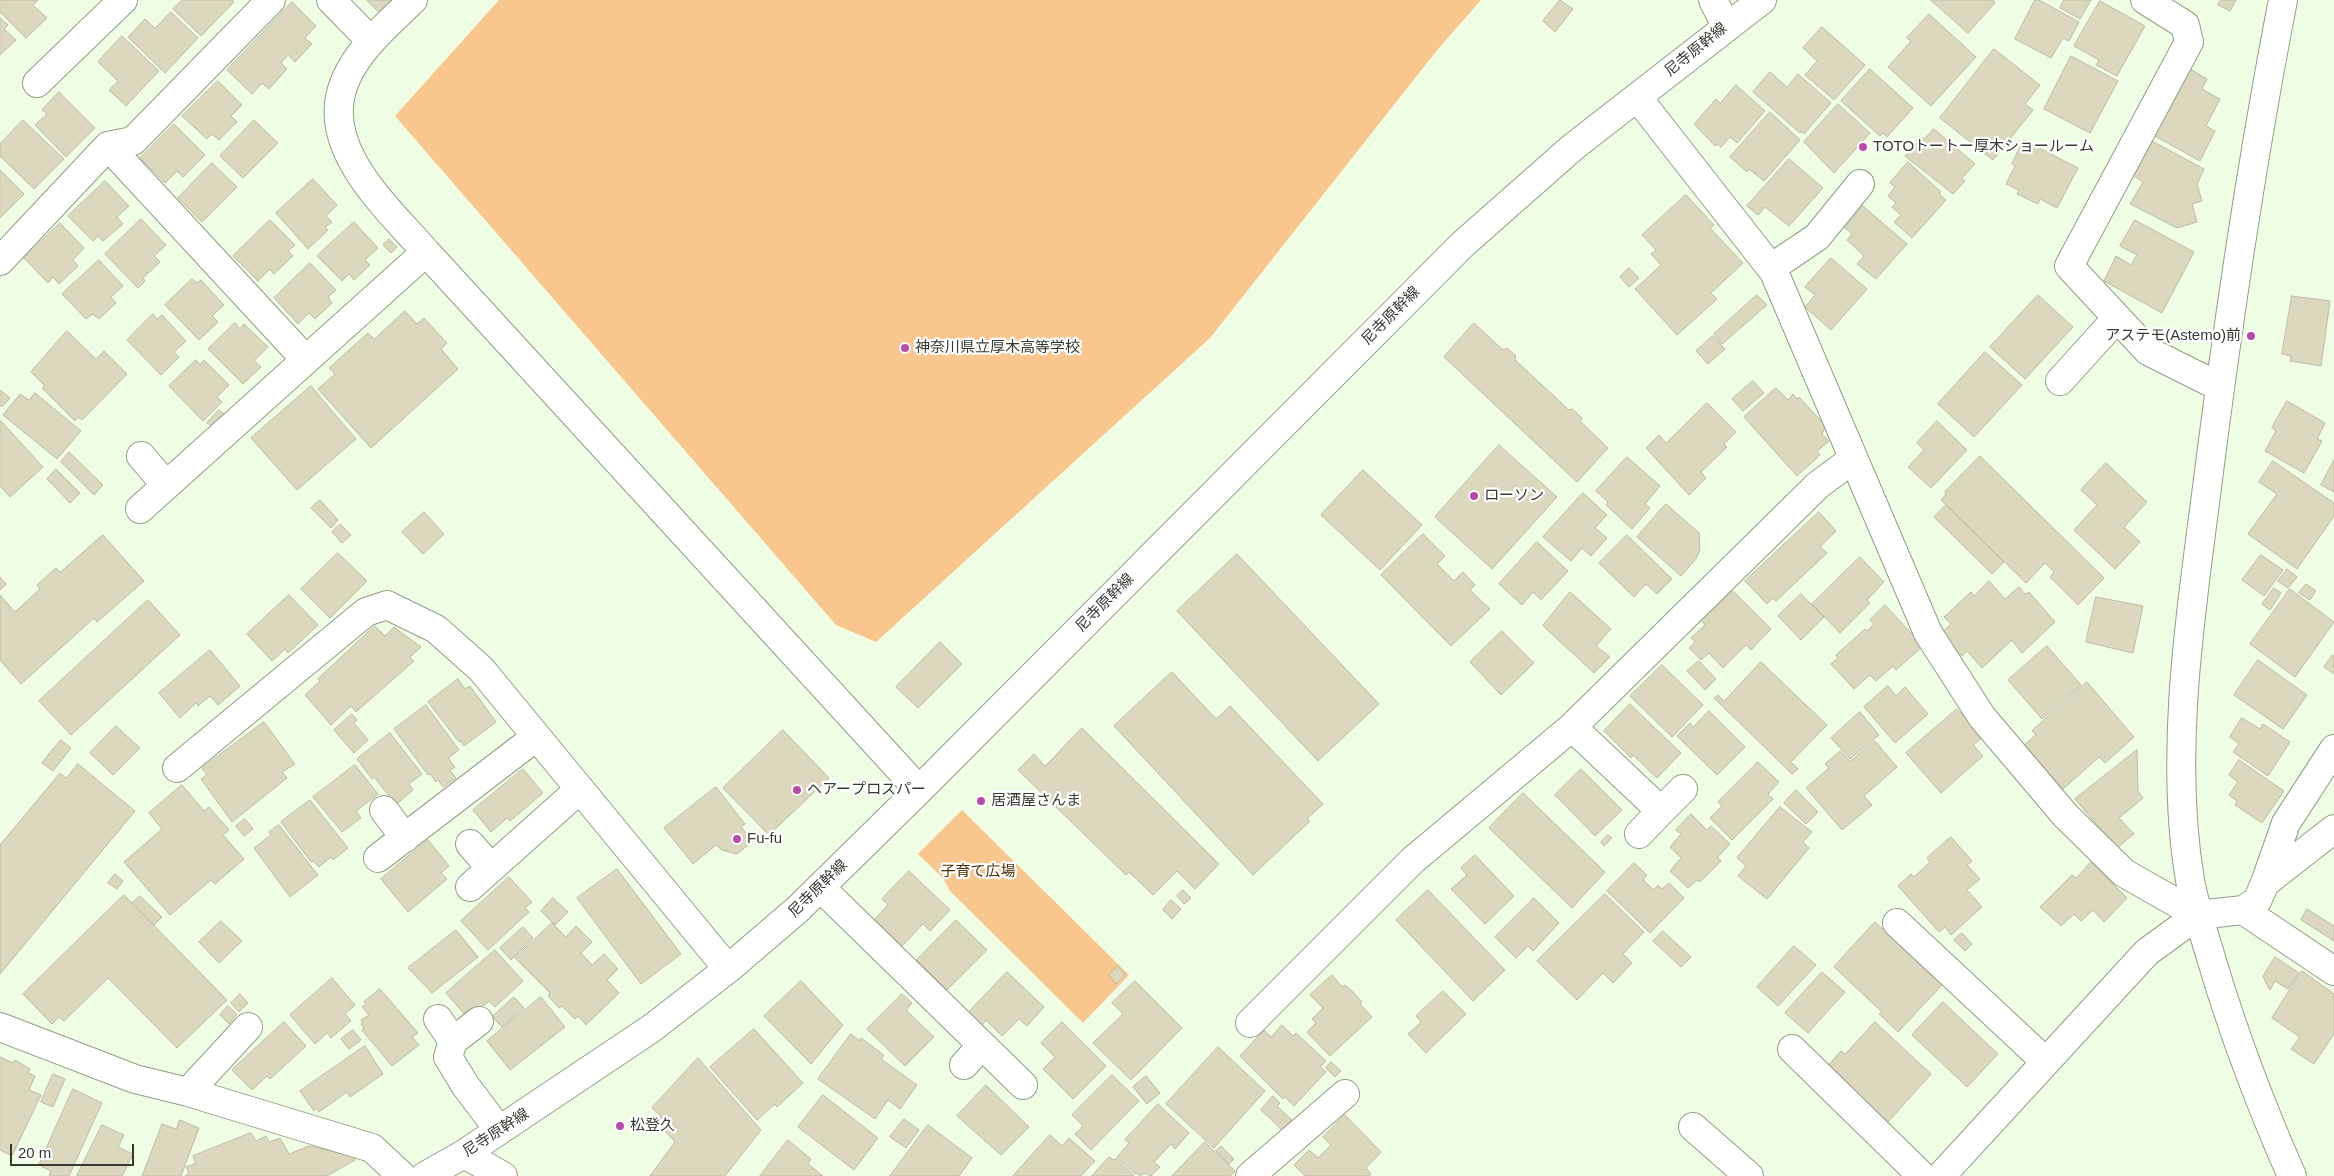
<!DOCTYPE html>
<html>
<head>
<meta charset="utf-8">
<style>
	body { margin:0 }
	#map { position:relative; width:2334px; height:1176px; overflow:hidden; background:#effde5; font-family:Helvetica,sans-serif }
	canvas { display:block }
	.scale { position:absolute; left:10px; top:1144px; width:124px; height:22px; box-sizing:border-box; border:2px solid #363b32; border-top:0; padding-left:6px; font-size:15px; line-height:18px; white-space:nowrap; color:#363b32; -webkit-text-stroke:4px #fff; paint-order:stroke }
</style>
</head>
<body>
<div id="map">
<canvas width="2334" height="1176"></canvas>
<div class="scale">20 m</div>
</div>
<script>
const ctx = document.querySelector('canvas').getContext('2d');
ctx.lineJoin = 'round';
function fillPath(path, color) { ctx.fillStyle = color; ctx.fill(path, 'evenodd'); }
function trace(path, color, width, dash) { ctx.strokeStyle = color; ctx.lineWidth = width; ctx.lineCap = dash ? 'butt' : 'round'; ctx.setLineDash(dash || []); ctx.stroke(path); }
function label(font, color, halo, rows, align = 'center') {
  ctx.font = font + ' Helvetica,"Noto Sans JP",sans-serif'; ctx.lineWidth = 4.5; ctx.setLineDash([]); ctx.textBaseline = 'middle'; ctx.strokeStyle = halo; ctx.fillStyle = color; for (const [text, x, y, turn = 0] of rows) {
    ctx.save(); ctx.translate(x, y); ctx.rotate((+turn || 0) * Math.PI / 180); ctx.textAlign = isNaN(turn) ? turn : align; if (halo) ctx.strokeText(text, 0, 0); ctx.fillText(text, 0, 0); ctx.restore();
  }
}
fillPath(new Path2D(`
	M499 0H1481L1438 49 1210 338 876 642 836 625 395 116Z
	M962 810 1129 975 1083 1023 950 891 943 878 918 854Z`), '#f9c68d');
const building = new Path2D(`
	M0 0H38L33 5 47 18 26 38 0 12Z
	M182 0H232L234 2 201 36 173 9Z
	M367 0H392L379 12Z
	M1560 0 1573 9 1555 32 1543 21Z
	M1931 0H1993L1995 3 1968 33Z
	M2035 0H2039L2079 22 2069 41 2063 38 2051 58 2015 39Z
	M2064 0H2091L2080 19 2060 8Z
	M2221 0H2236L2230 11 2218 5Z
	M2100 1 2145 26 2117 76 2096 65 2099 60 2074 46Z
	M292 2 316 26 305 38 312 44 295 62 288 55 281 63 287 69 269 89 262 83 252 94 227 70Z
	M171 12 198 38 165 73 128 37 145 19 155 28Z
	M1929 14 1976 57 1931 106 1888 67 1911 41 1907 38Z
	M0 18 8 25 4 29 16 40 0 55Z
	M1822 27 1865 65 1834 100 1805 75 1817 61 1803 48Z
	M122 36 159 71 126 106 109 90 118 81 98 62Z
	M1994 49 2040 85 2025 104 2033 110 1993 160 1940 118Z
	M2071 56 2118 81 2090 133 2044 109Z
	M1870 69 1913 108 1887 137 1883 133 1880 136 1841 101Z
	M2190 69 2207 79 2202 89 2220 99 2206 126 2215 131 2200 161 2153 135Z
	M1770 72 1787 87 1798 74 1831 103 1804 134 1801 131 1800 133 1753 92Z
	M218 81 242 105 231 116 237 122 219 140 212 134 207 139 182 116Z
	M1736 85 1765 111 1737 143 1730 137 1721 147 1717 144 1715 146 1694 124 1716 99 1720 103Z
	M59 92 95 128 66 157 35 125 47 114 42 110Z
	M1838 104 1870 133 1834 173 1804 142Z
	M1770 112 1800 140 1764 181 1749 169 1747 172 1730 157Z
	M23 120 64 159 34 189 0 156V144Z
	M254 120 278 143 243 178 220 156Z
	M174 124 205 155 183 177 177 171 165 183 140 158Z
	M1934 129 1975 164 1962 178 1965 181 1953 194 1905 156 1922 137 1924 139Z
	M2024 140 2078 168 2057 208 2040 199 2038 204 2017 194 2019 190 2006 184 2015 166 2012 164Z
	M2152 141 2204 169 2197 184 2202 201 2192 204 2197 222 2177 228 2130 204 2143 182 2133 175Z
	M1789 159 1823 188 1789 226 1765 207 1758 215 1747 206Z
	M1908 162 1941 192 1939 194 1946 200 1912 238 1894 222 1901 215 1892 207 1896 203 1888 196 1895 187 1890 183Z
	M212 163 237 187 202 222 178 198Z
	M0 170 24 194 0 218Z
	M313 179 337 205 326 216 332 222 325 227 328 230 308 249 276 213Z
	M105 181 129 206 117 217 123 224 103 241 98 236 93 241 68 216Z
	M1686 195 1714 225 1710 228 1743 263 1711 293 1717 299 1677 335 1635 289 1661 265 1651 254 1656 250 1642 235Z
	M1863 206 1907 244 1876 279 1857 264 1864 256 1847 240 1852 234 1845 228Z
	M141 219 166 245 154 256 160 262 143 278 145 281 138 288 105 254Z
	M270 220 295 245 288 251 293 256 274 274 270 269 258 281 233 256Z
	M2135 220 2194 252 2162 313 2104 281 2116 256 2131 265 2137 255 2120 246Z
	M354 222 378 248 365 260 370 265 354 280 349 274 342 281 317 256Z
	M60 223 84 248 73 260 78 266 59 284 53 277 48 283 24 258Z
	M389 239 397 247 391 253 383 245Z
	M1831 258 1867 289 1831 330 1805 307 1815 295 1805 287Z
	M99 260 123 286 111 297 116 303 99 319 93 314 86 319 62 294Z
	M310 263 336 290 328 297 332 303 315 319 309 313 298 324 274 298Z
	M1629 268 1639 278 1629 287 1620 277Z
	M192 279 197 283 201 280 224 305 212 316 218 322 199 340 165 305Z
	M1757 295 1767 305 1722 344 1714 334Z
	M2038 295 2073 327 2025 379 1990 347Z
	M2292 296 2330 301 2321 366 2290 361 2291 356 2282 354Z
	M405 311 417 324 424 318 447 343 441 349 458 369 371 448 318 389 335 374 329 368 368 333 374 339Z
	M153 314 157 319 162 315 186 341 174 352 179 357 161 375 127 340Z
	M235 323 240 329 244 324 268 347 254 361 261 367 243 384 208 349Z
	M1474 323 1503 350 1507 348 1516 356 1515 360 1569 410 1572 409 1582 418 1580 421 1608 448 1577 482 1444 357Z
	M67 331 96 359 104 351 127 374 82 420 78 417 75 421 42 388 45 386 31 372Z
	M1713 336 1725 349 1708 364 1696 351Z
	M1985 352 2022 385 1974 437 1938 404Z
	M196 360 200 365 204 360 229 385 217 397 222 402 203 421 169 386Z
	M1753 381 1764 393 1743 411 1732 399Z
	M311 386 356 439 297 490 251 438Z
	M1776 388 1788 400 1793 394 1797 399 1799 397 1826 426 1822 434 1829 441 1817 451 1820 455 1797 476 1744 417Z
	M0 390 10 398 2 407 0 405Z
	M35 393 81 431 57 459 3 415 20 394 29 400Z
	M2287 401 2325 423 2317 439 2322 441 2304 473 2265 451 2276 431 2272 428Z
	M1707 403 1736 432 1724 444 1727 447 1701 472 1706 478 1689 495 1646 448 1659 435 1666 443Z
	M219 410 225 415 213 427 207 423Z
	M0 420 43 467 10 497 0 486Z
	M1937 421 1967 450 1931 488 1908 467 1924 450 1917 443Z
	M1499 445 1557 497 1492 569 1435 517Z
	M69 452 103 485 94 495 61 462Z
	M1980 456 2104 578 2078 605 2050 577 2054 572 2045 563 2026 583 1941 500 1946 494 1945 492Z
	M1627 457 1660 486 1645 504 1650 508 1632 529 1606 505 1608 502 1596 491Z
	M2334 460V492L2321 485Z
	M2273 461 2334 503V516L2297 569 2248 534 2277 494 2259 482Z
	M2106 463 2147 502 2124 527 2140 542 2115 569 2074 530 2097 505 2081 490Z
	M56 469 80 493 70 503 47 479Z
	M1363 470 1422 525 1380 570 1321 515Z
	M1583 493 1607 515 1595 528 1607 538 1591 556 1582 548 1571 561 1543 537Z
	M320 500 338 520 331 528 311 508Z
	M1666 504 1699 533 1700 550 1696 559 1681 576 1637 537Z
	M1946 505 2004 562 1992 574 1934 517Z
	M424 512 444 534 423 554 402 532Z
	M1819 512 1836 531 1820 547 1827 553 1776 601 1773 598 1767 604 1745 581Z
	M340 524 351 535 342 543 332 532Z
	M1423 534 1445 556 1437 564 1454 581 1463 572 1475 585 1470 590 1490 609 1451 646 1381 575Z
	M103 535 144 581 97 622 94 618 21 684 0 660V595L15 612 40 589 37 585 56 568 60 572Z
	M1627 535 1672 579 1657 594 1646 584 1634 597 1599 563Z
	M1537 542 1568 571 1541 600 1533 592 1522 605 1499 584Z
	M338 553 367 581 330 618 301 589Z
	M1237 554 1379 704 1318 761 1177 611Z
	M2261 555 2283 570 2264 596 2242 580Z
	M1860 557 1884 582 1867 600 1870 603 1840 633 1812 604Z
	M2287 569 2297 577 2288 588 2278 581Z
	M0 577 6 584 0 590Z
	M1989 581 2005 599 2019 587 2025 594 2029 592 2055 622 2022 653 2012 640 1982 668 1967 651 1962 656 1941 633 1951 624 1944 617 1971 592 1974 596Z
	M2306 584 2316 591 2310 600 2299 593Z
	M2274 588 2281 593 2270 610 2262 604Z
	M2290 589 2334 622 2295 677 2250 644Z
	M1733 591 1771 629 1751 650 1746 645 1723 668 1709 653 1701 660 1689 648 1695 642 1691 638 1705 625 1702 621Z
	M1570 592 1611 629 1596 646 1610 657 1594 673 1543 626Z
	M1801 594 1824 617 1801 640 1778 616Z
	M289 595 318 625 288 653 285 649 272 661 247 634Z
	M2096 597 2143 606 2133 653 2086 642Z
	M148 600 180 635 71 735 39 701Z
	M1885 605 1923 646 1896 670 1893 666 1876 681 1870 675 1854 689 1831 664 1838 658 1836 655 1865 629 1867 631 1874 624 1870 620Z
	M375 626 385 636 394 627 421 647 410 657 414 661 356 712 351 706 331 725 305 695 320 681 318 679Z
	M1502 631 1534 663 1501 695 1470 662Z
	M940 642 962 664 918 708 896 687Z
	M2047 646 2081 685 2042 719 2008 680Z
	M210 650 240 686 218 705 210 696 198 706 196 703 180 718 159 693Z
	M2333 655 2334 656V674L2324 667Z
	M2258 660 2307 695 2283 729 2234 695Z
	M1699 661 1716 679 1705 690 1687 671Z
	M1761 662 1827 725 1791 762 1798 769 1792 774 1714 698 1718 695 1724 701Z
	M1662 665 1703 705 1672 737 1630 696Z
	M1172 672 1216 719 1230 706 1323 804 1307 819 1310 821 1253 875 1114 726Z
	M458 679 465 689 470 686 496 722 464 746 461 741 459 742 428 702Z
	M2087 682 2134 737 2105 763 2099 757 2063 789 2024 745 2036 735 2032 731Z
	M1888 686 1896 696 1905 687 1928 714 1895 743 1864 707Z
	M1630 704 1681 753 1657 778 1633 755 1631 758 1604 731Z
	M426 705 459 750 448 758 455 767 450 770 456 778 443 787 438 780 436 782 430 774 428 775 394 729Z
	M1957 709 1983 737 1973 745 1983 756 1941 793 1906 753Z
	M1709 711 1745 747 1717 775 1677 736 1690 723 1693 727Z
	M1860 712 1879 735 1850 759 1831 738Z
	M352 714 357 720 354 723 368 740 354 753 334 730Z
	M2242 718 2260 729 2263 724 2290 742 2268 776 2233 752 2239 744 2230 737Z
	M264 722 295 764 282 772 287 778 232 822 201 779 207 775 202 768Z
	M116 726 140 748 113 775 90 753Z
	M1082 728 1219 864 1195 889 1177 871 1153 895 1129 872 1126 875 1018 770 1034 754 1045 766Z
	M783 730 829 778 769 835 723 788Z
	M390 733 422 774 409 784 413 790 398 803 394 802 374 777 372 779 357 759Z
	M61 740 71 748 53 771 42 763Z
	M1875 741 1897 767 1864 796 1872 805 1842 830 1806 788 1829 768 1825 764 1840 751 1850 761Z
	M2137 750 2138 791 2143 798 2119 818 2134 834 2117 848 2075 799Z
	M2239 760 2284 791 2262 823 2235 805 2237 801 2229 795 2238 782 2229 775Z
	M1758 762 1779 782 1768 794 1773 799 1732 840 1710 818 1722 806 1718 802Z
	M78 764 135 811 0 974V845L60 773 66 778Z
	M355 765 378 794 356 811 361 818 342 832 313 797Z
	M523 769 543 793 510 821 507 818 491 832 473 810Z
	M1581 769 1622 810 1595 836 1555 795Z
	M182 785 204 811 209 807 229 830 223 835 244 859 215 884 211 880 170 915 124 862 162 829 149 813Z
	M716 787 745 824 741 827 753 841 737 854 722 850 716 845 693 864 664 828Z
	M1796 790 1818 812 1806 824 1784 803Z
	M1523 793 1605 872 1572 908 1489 828Z
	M310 800 348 848 333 860 331 857 319 867 313 861 311 862 281 822Z
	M1780 807 1812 832 1803 842 1809 848 1767 899 1738 876 1746 866 1737 858Z
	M1691 814 1707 830 1711 826 1730 844 1717 858 1721 861 1700 882 1697 880 1688 888 1670 871 1681 858 1670 847 1681 834 1676 830Z
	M245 819 253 829 244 836 236 826Z
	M279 825 318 875 290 897 254 848 271 835 269 832Z
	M1608 835 1612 838 1604 846 1601 842Z
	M1951 837 1972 861 1967 865 1980 879 1967 890 1982 907 1951 935 1945 927 1939 932 1898 886 1911 874 1914 877 1930 862 1927 858Z
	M428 840 449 866 441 873 447 879 408 912 381 879Z
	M1475 855 1514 896 1485 924 1451 889 1467 875 1461 868Z
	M2091 862 2127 898 2104 922 2093 910 2081 921 2074 914 2061 926 2040 907 2072 875 2076 878Z
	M1634 863 1647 875 1643 880 1654 890 1658 885 1662 889 1669 883 1684 898 1650 933 1607 891Z
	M617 869 681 954 641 984 577 898Z
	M909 871 950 910 930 931 923 924 902 946 874 920 888 905 882 899Z
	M115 874 123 881 117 889 108 883Z
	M509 877 532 902 525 908 529 912 488 950 461 921Z
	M1183 890 1191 898 1184 904 1177 896Z
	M1428 890 1505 970 1473 1001 1396 920Z
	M1605 894 1644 932 1623 954 1632 963 1613 983 1603 973 1577 1000 1537 961Z
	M124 895 227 1000 177 1048 108 978 64 1021 59 1017 52 1024 23 994Z
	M140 896 162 917 154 925 132 903Z
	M553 898 568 912 555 925 541 911Z
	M1534 898 1559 923 1533 951 1528 946 1516 958 1495 937Z
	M1171 900 1181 909 1172 919 1163 910Z
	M2307 909 2334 926V941L2301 920Z
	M956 920 987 950 947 990 917 960Z
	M221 921 242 941 219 963 199 942Z
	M1875 922 1943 984 1898 1032 1879 1014 1882 1012 1834 967Z
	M552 923 566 937 576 926 592 942 581 953 592 965 604 954 618 969 607 980 619 993 586 1025 578 1016 575 1019 562 1006 559 1008 548 996 550 993 515 958Z
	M523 927 533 938 511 960 500 948Z
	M456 930 478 957 432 993 408 968Z
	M1663 931 1691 957 1681 967 1653 941Z
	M1962 933 1972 944 1965 951 1954 940Z
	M1794 946 1816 965 1778 1006 1757 987Z
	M495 950 523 981 495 1007 489 1001 477 1012 466 1016 446 993Z
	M2275 957 2299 973 2288 989 2275 981 2270 990 2263 977Z
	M1118 966 1125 975 1116 984 1109 975Z
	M2302 971 2334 994V1034L2314 1064 2291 1049 2300 1037 2272 1018Z
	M1007 972 1044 1007 1027 1026 1019 1019 1002 1036 986 1020 981 1027 967 1014Z
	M1822 972 1845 992 1808 1033 1785 1013Z
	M1332 975 1342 987 1345 985 1354 993 1362 1002 1360 1004 1372 1017 1330 1056 1307 1032 1316 1023 1312 1019 1323 1008 1310 995Z
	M332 978 355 1005 345 1014 351 1021 331 1038 327 1033 315 1044 290 1015Z
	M801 981 843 1025 811 1064 764 1016Z
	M1135 981 1182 1028 1131 1080 1093 1043 1123 1014 1112 1003Z
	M380 989 418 1033 412 1037 419 1045 392 1066 362 1030 364 1028 361 1024 363 1023 361 1020 369 1015 362 1007 366 1004 364 1002Z
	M1443 991 1466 1014 1426 1053 1408 1034 1421 1022 1416 1016Z
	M240 994 248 1003 239 1012 231 1003Z
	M902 994 912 1003 906 1010 934 1037 905 1066 867 1029Z
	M514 997 524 1008 502 1027 492 1017Z
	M541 997 565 1027 510 1070 487 1041Z
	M1943 1002 1998 1054 1967 1087 1912 1035Z
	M228 1006 237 1014 229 1024 220 1015Z
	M284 1022 306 1046 270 1079 267 1076 252 1090 232 1070Z
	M1062 1022 1106 1066 1073 1099 1043 1069 1055 1057 1041 1043Z
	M1875 1022 1931 1074 1888 1122 1836 1074 1825 1069 1841 1051 1845 1054Z
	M1282 1025 1293 1036 1296 1033 1326 1061 1320 1067 1326 1072 1294 1106 1285 1097 1283 1099 1240 1056 1264 1030 1271 1037Z
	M754 1029 803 1083 777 1107 775 1104 757 1120 710 1067Z
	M353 1030 361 1040 349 1049 341 1039Z
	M851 1034 860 1041 861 1038 884 1055 881 1059 917 1085 900 1109 888 1100 875 1119 818 1079Z
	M365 1046 383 1074 350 1097 347 1092 319 1112 317 1108 314 1111 300 1091Z
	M1218 1047 1265 1091 1214 1148 1166 1104Z
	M0 1057 13 1063 15 1060 30 1069 28 1073 35 1076 29 1090 41 1095 12 1156 0 1150Z
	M698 1058 761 1130 725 1176H650L675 1142 656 1121 661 1116 652 1108Z
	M1331 1062 1341 1071 1335 1077 1326 1068Z
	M53 1074 65 1079 53 1107 41 1102Z
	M1112 1075 1139 1101 1091 1150 1075 1134 1083 1126 1072 1115Z
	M1146 1076 1160 1093 1147 1104 1133 1087Z
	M986 1085 1029 1127 1001 1155 957 1116Z
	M73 1089 102 1103 69 1176H51L49 1175 51 1171 39 1165Z
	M823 1095 878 1138 854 1170 798 1127Z
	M1273 1096 1280 1103 1277 1106 1294 1122 1284 1132 1261 1110Z
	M1158 1104 1189 1133 1175 1149 1171 1144 1154 1162 1160 1167 1151 1176 1145 1173 1140 1176 1137 1173 1135 1174 1117 1157 1129 1143 1125 1140Z
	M1345 1115 1381 1152 1366 1168 1371 1174 1369 1176H1305L1294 1165 1309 1150 1318 1158 1331 1145 1323 1137Z
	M904 1119 919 1130 906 1148 890 1137Z
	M180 1120 199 1128 181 1176H142L162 1124 176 1129Z
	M102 1125 124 1135 118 1147 133 1154 122 1176H77Z
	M928 1125 972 1158 959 1176H890Z
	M251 1133 256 1141 266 1136 269 1142 280 1138 289 1154 309 1146 353 1156 355 1160 327 1176H185L189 1173 186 1167 196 1163 193 1156Z
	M1050 1135 1062 1146 1069 1138 1095 1161 1081 1176H1013Z
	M788 1140 811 1159 808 1164 823 1176H760Z
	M1205 1142 1235 1171 1230 1176H1172Z
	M1221 1146 1234 1159 1229 1164 1216 1151Z
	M1109 1157 1114 1160 1116 1158 1134 1176H1092Z`);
fillPath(building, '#dbd8be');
trace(building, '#bebba2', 1);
const minor = new Path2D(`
	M331 0 371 41
	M413 0C389 23 358 49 345 81 317 147 388 208 426 252L919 790
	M1713 0 1726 26
	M2145 0 2185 25 2189 42 2069 266 2148 351 2220 387
	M2283 0C2251 164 2227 329 2206 495 2190 619 2169 755 2190 880 2195 907 2204 934 2212 961 2234 1035 2261 1106 2292 1176
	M37 83 123 0
	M1637 97 1774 272 1928 633 1982 717 2065 815 2124 873 2198 915
	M108 146 306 360
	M0 261 108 146 133 141 271 0
	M1771 268 1817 237 1860 184
	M2060 381 2117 318
	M141 456 166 485
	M140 509 426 252
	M1572 727 1661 811 1683 789
	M177 768 366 612 387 605 436 629 481 669 728 969
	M384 810 405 838
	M1639 834 1661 811
	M470 844 491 868
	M378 858 536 737
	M2265 883 2334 829
	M470 887 580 789
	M820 887 1023 1085
	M2243 910 2334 971
	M1897 923 2046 1062
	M438 1019 453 1041
	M479 1021 453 1041 448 1057 465 1085 499 1130
	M1250 1023 1413 860 1572 727 1818 485 1853 459
	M0 1027 135 1079 188 1092 372 1148 402 1176
	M1792 1049 1922 1176
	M964 1065 982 1045
	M188 1092 248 1027
	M1693 1127 1749 1176
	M464 1154 503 1176
	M425 1176 464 1154 652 1028 728 969 798 909 919 790 1463 244 1573 147 1762 0
	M1250 1176 1345 1094
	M1941 1176 2147 952 2198 915 2243 910 2257 901 2265 883 2286 823 2334 749`);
trace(minor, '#929e88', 30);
trace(minor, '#fff', 28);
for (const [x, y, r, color] of [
	[1863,147,5,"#bb4ba8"],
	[2251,336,5,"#bb4ba8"],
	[905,348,5,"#bb4ba8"],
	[1474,496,5,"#bb4ba8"],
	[797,790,5,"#bb4ba8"],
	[981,801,5,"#bb4ba8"],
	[737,839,5,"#bb4ba8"],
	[620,1126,5,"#bb4ba8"]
]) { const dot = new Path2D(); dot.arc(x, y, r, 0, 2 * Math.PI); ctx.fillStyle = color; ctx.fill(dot); trace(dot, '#fff', 2); }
label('15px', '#363b32', '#fff', [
	["尼寺原幹線",1696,50,-39],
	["尼寺原幹線",1391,316,-45],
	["尼寺原幹線",1105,603,-45],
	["尼寺原幹線",818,889,-44],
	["尼寺原幹線",496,1133,-33]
]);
label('15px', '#363b32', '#fff', [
	["TOTOトートー厚木ショールーム",1873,147],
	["アステモ(Astemo)前",2241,336,"right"],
	["神奈川県立厚木高等学校",915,348],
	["ローソン",1484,496],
	["ヘアープロスパー",807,790],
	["居酒屋さんま",991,801],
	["Fu-fu",747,839],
	["松登久",630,1126]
], 'left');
label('15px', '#4d2d00', '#fff', [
	["子育て広場",978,872]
]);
</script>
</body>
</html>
